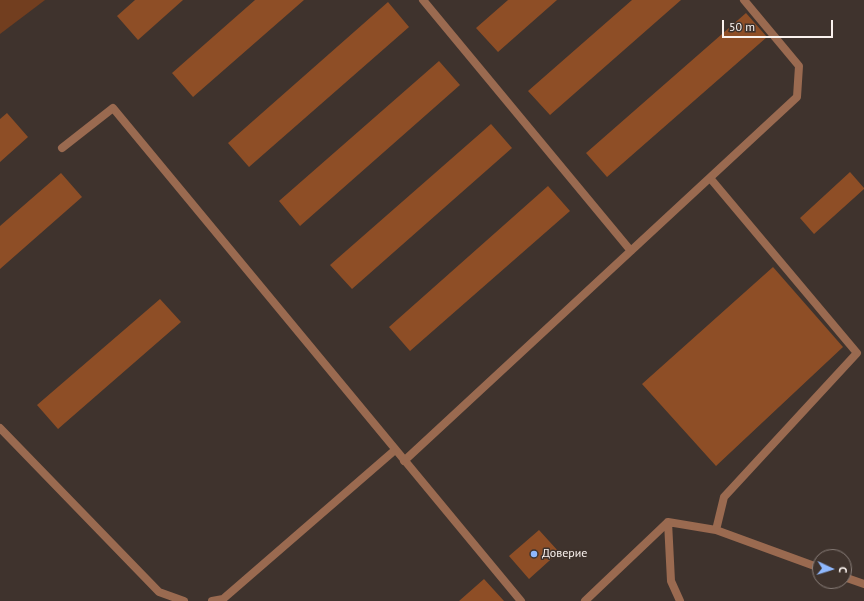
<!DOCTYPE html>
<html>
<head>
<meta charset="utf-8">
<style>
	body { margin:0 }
	#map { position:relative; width:864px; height:601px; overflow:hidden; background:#3f332d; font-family:"PT Sans",sans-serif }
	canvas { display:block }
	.north { position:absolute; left:812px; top:549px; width:40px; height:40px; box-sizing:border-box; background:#3f332d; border:1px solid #8a7f7a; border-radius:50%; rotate:94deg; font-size:11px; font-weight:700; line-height:16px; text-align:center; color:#faf2ee }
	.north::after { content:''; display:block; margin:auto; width:14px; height:18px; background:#8fb8fd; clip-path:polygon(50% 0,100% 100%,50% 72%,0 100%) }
	.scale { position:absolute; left:722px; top:20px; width:111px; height:18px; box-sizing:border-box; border:2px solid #faf2ee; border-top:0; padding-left:5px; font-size:12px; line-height:14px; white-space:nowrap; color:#faf2ee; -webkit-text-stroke:3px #3f332d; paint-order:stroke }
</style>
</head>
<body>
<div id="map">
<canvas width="864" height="601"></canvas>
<div class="north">С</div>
<div class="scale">50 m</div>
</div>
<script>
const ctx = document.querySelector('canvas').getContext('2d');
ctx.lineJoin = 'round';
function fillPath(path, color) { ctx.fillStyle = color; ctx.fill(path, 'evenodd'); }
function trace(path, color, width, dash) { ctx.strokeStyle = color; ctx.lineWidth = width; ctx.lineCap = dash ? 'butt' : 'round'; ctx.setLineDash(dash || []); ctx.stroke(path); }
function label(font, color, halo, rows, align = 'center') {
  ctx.font = font + ' "PT Sans",sans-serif'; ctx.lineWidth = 3; ctx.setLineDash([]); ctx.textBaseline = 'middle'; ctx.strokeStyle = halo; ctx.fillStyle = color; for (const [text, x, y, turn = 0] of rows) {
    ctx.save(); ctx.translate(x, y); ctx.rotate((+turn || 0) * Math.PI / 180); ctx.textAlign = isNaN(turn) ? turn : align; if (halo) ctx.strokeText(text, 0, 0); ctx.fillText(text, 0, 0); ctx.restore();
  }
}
fillPath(new Path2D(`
	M0 0H45L0 34Z`), '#723e1f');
fillPath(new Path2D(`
	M135 0H183L138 40 117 16Z
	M255 0H304L193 97 172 73Z
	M508 0H557L498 52 476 28Z
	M632 0H681L550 115 528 91Z
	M388 2 409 27 249 167 228 143Z
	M746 13 767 37 607 177 586 153Z
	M439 61 460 85 300 226 279 201Z
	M7 113 28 137 0 162V119Z
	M491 124 512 148 352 289 330 265Z
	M850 172 864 188V189L814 234 800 218Z
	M61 173 82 197 0 269V226Z
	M548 186 570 211 410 351 389 327Z
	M773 267 843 347 716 466 642 384Z
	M160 299 181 322 58 429 37 405Z
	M539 530 559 552 529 579 509 556Z
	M484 579 504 601H459Z`), '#8e4e26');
trace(new Path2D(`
	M423 0 631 251
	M62 148 113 108 521 601
	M710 178 857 353 724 497 716 530
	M0 428 159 592 184 601
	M404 461 797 97 799 66 744 0
	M668 522 671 581 680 601
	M844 577 864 584
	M212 601 223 599 395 450
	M585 601 668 522 716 530 820 568`), '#9a6a50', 8);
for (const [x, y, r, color] of [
	[534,554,4,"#8fb8fd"]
]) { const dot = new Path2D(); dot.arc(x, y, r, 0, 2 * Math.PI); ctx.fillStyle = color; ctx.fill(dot); trace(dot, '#3f332d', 1.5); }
label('12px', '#faf2ee', '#3f332d', [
	["Доверие",542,554]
], 'left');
</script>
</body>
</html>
